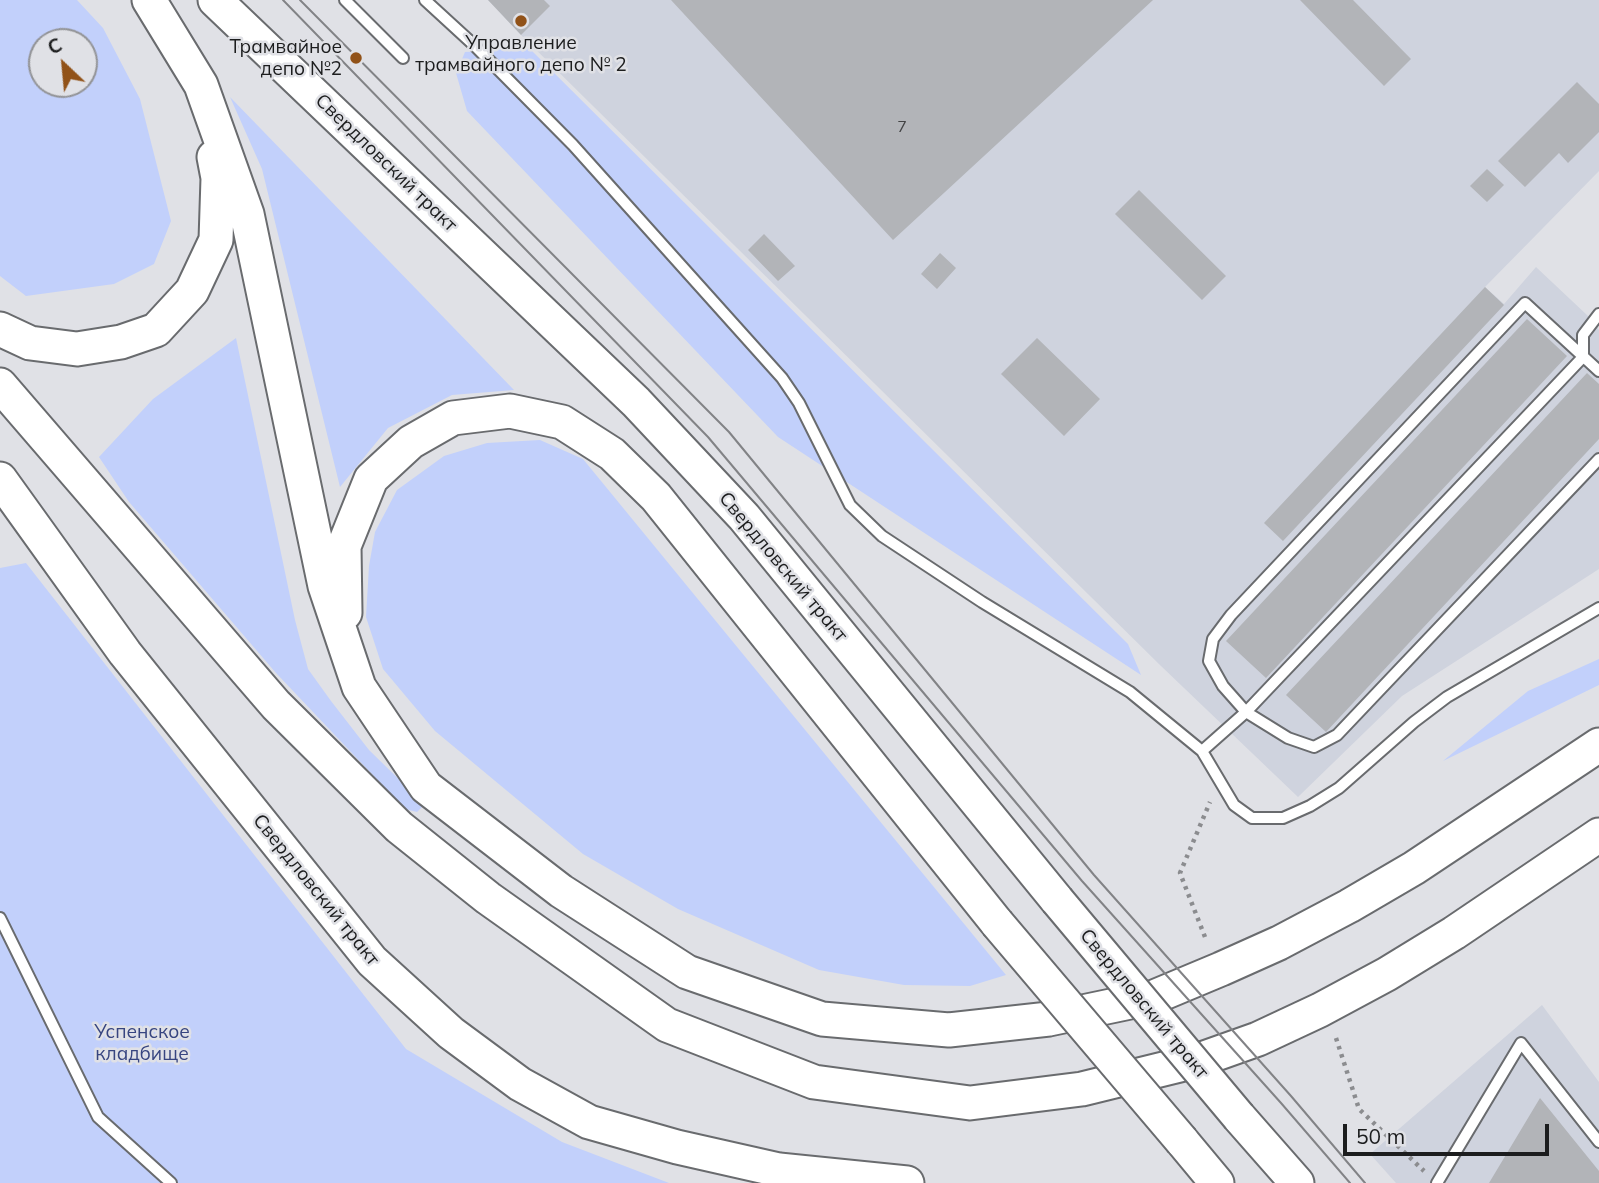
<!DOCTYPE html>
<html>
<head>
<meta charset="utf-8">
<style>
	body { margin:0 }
	#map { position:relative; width:1599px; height:1183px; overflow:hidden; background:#e0e1e6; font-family:Mulish,sans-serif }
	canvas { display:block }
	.north { position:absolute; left:28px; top:28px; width:70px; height:70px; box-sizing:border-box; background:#e0e1e6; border:2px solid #929396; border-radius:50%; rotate:334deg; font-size:19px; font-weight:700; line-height:28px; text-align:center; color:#1c1d1e }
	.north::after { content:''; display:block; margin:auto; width:24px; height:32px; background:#915218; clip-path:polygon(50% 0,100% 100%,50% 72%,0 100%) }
	.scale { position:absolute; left:1343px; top:1124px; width:206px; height:32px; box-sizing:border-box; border:4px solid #1c1d1e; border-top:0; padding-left:9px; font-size:21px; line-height:24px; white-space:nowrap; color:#1c1d1e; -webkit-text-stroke:5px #e0e1e6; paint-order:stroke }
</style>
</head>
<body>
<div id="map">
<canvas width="1599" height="1183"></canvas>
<div class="north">С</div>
<div class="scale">50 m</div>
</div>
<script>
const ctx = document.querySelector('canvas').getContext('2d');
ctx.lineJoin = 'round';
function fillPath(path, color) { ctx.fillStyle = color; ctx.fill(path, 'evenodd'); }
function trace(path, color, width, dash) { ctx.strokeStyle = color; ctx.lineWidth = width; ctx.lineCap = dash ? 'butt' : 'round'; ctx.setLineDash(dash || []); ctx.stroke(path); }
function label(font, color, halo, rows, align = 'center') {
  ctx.font = font + ' Mulish,sans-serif'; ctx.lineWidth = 5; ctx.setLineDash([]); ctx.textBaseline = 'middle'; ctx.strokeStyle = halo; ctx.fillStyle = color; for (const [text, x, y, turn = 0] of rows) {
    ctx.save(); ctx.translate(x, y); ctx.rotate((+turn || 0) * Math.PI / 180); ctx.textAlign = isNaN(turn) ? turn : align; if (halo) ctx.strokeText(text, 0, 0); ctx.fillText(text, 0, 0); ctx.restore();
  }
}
fillPath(new Path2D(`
	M488 0H1599V171L1485 287 1504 304 1536 267 1588 316 1599 330V569L1402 696 1298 797 1161 666 521 35Z
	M1542 1005 1599 1082V1183H1396L1370 1154Z`), '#cfd3de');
fillPath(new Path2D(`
	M0 0H77L103 28 140 99 171 221 154 264 114 284 26 296 0 276ZM42 42H84V84H42Z
	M528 47 1128 644 1141 675 778 437 467 111 456 73 465 52Z
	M230 97 514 390 452 395 388 428 340 487 262 169Z
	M236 338 295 620 308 669 331 701 369 750 415 795 422 807 417 812 405 809 276 673 129 502 99 457 153 399Z
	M540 440 583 459 1006 975 970 986 904 985 819 970 678 909 583 854 435 731 383 669 366 617 369 566 375 532 397 490 444 456 487 443Z
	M26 563 406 1049 562 1142 669 1183H0V568Z
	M1599 659V685L1443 761 1528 691Z`), '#c2d0fb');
fillPath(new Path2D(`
	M488 0H544L550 6 521 35Z
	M671 0H1153L893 240Z
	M1300 0H1353L1411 59 1384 86Z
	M1577 82 1599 104V132L1568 163 1559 153 1525 187 1498 161Z
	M1487 169 1504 185 1487 202 1470 186Z
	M1139 190 1226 276 1202 300 1115 214Z
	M764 234 795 266 778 281 748 250Z
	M940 253 956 268 937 289 921 274Z
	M1485 287 1504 305 1283 541 1264 523Z
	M1527 319 1567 356 1266 678 1226 641Z
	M1037 338 1100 399 1064 436 1001 374Z
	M1587 373 1599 384V439L1326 732 1286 695Z
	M1540 1098 1599 1171V1183H1489Z`), '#b2b4b8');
const service = new Path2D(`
	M345 0 403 58
	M425 0 474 45 573 145 782 378 799 403 850 505 882 536 982 602 1130 692 1202 751 1234 805 1252 818H1283L1310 806 1339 788 1414 722 1447 697 1599 608
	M1599 371 1525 303 1231 615 1213 639 1209 661 1223 686 1246 712 1288 738 1314 747 1337 735 1599 459
	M1202 751 1246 712 1583 357V335L1599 314
	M0 918 98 1117 171 1183
	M1437 1183 1521 1043 1599 1142`);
const primary = new Path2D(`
	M149 0 201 85 247 214 325 586 359 687 426 787 561 891 687 972 822 1019 949 1030 1049 1019 1154 997 1221 969 1279 943 1349 906 1414 868 1599 745
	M215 0 636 402 744 517 1057 900
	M0 329 30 343 77 349 121 342 156 330 192 291 216 240 218 178 214 157
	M0 385 276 705 399 827 488 898 667 1025 814 1082 970 1103 1082 1089 1196 1061 1258 1039 1320 1010 1387 974 1454 933 1599 835
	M0 479 125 653 372 961 451 1033 520 1084 589 1122 677 1147 779 1170 907 1183
	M345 613 344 546 371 479 411 442 453 418 510 411 562 422 612 454 656 497 997 923
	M1239 1117 1297 1183
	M1182 1141 1217 1183`);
trace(service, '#696b6e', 14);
trace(primary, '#696b6e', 37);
trace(new Path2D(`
	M1205 937 1180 873 1210 802
	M1336 1038 1359 1109 1424 1171`), '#8b8c8f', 4.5, [3.5, 5]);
trace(service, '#fff', 10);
trace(primary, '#fff', 33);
trace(new Path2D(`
	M283 0 708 437 1082 881 1281 1103 1350 1183
	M300 0 729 432 1094 875 1291 1096 1365 1183`), '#828386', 2);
const primaryBridge = new Path2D(`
	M1057 900 1239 1117
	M997 923 1182 1141`);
trace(primaryBridge, '#696b6e', 37, []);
trace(primaryBridge, '#fff', 33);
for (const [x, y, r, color] of [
	[521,21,7,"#915218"],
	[356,58,7,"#915218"]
]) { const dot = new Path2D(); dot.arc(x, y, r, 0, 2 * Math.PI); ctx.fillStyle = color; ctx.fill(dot); trace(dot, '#e0e1e6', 2.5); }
label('16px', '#424344', null, [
	["7",902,127]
]);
label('19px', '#1c1d1e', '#e0e1e6', [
	["Управление",521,43],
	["трамвайного депо № 2",521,65],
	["Трамвайное",342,47,"right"],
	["депо №2",342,69,"right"]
]);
label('19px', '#1c1d1e', '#e0e1e6', [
	["Свердловский тракт",386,163,44],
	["Свердловский тракт",783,567,50],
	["Свердловский тракт",316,890,51],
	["Свердловский тракт",1144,1004,50]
]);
label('19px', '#374580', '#e0e1e6', [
	["Успенское",142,1032],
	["кладбище",142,1054]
]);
</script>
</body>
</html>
